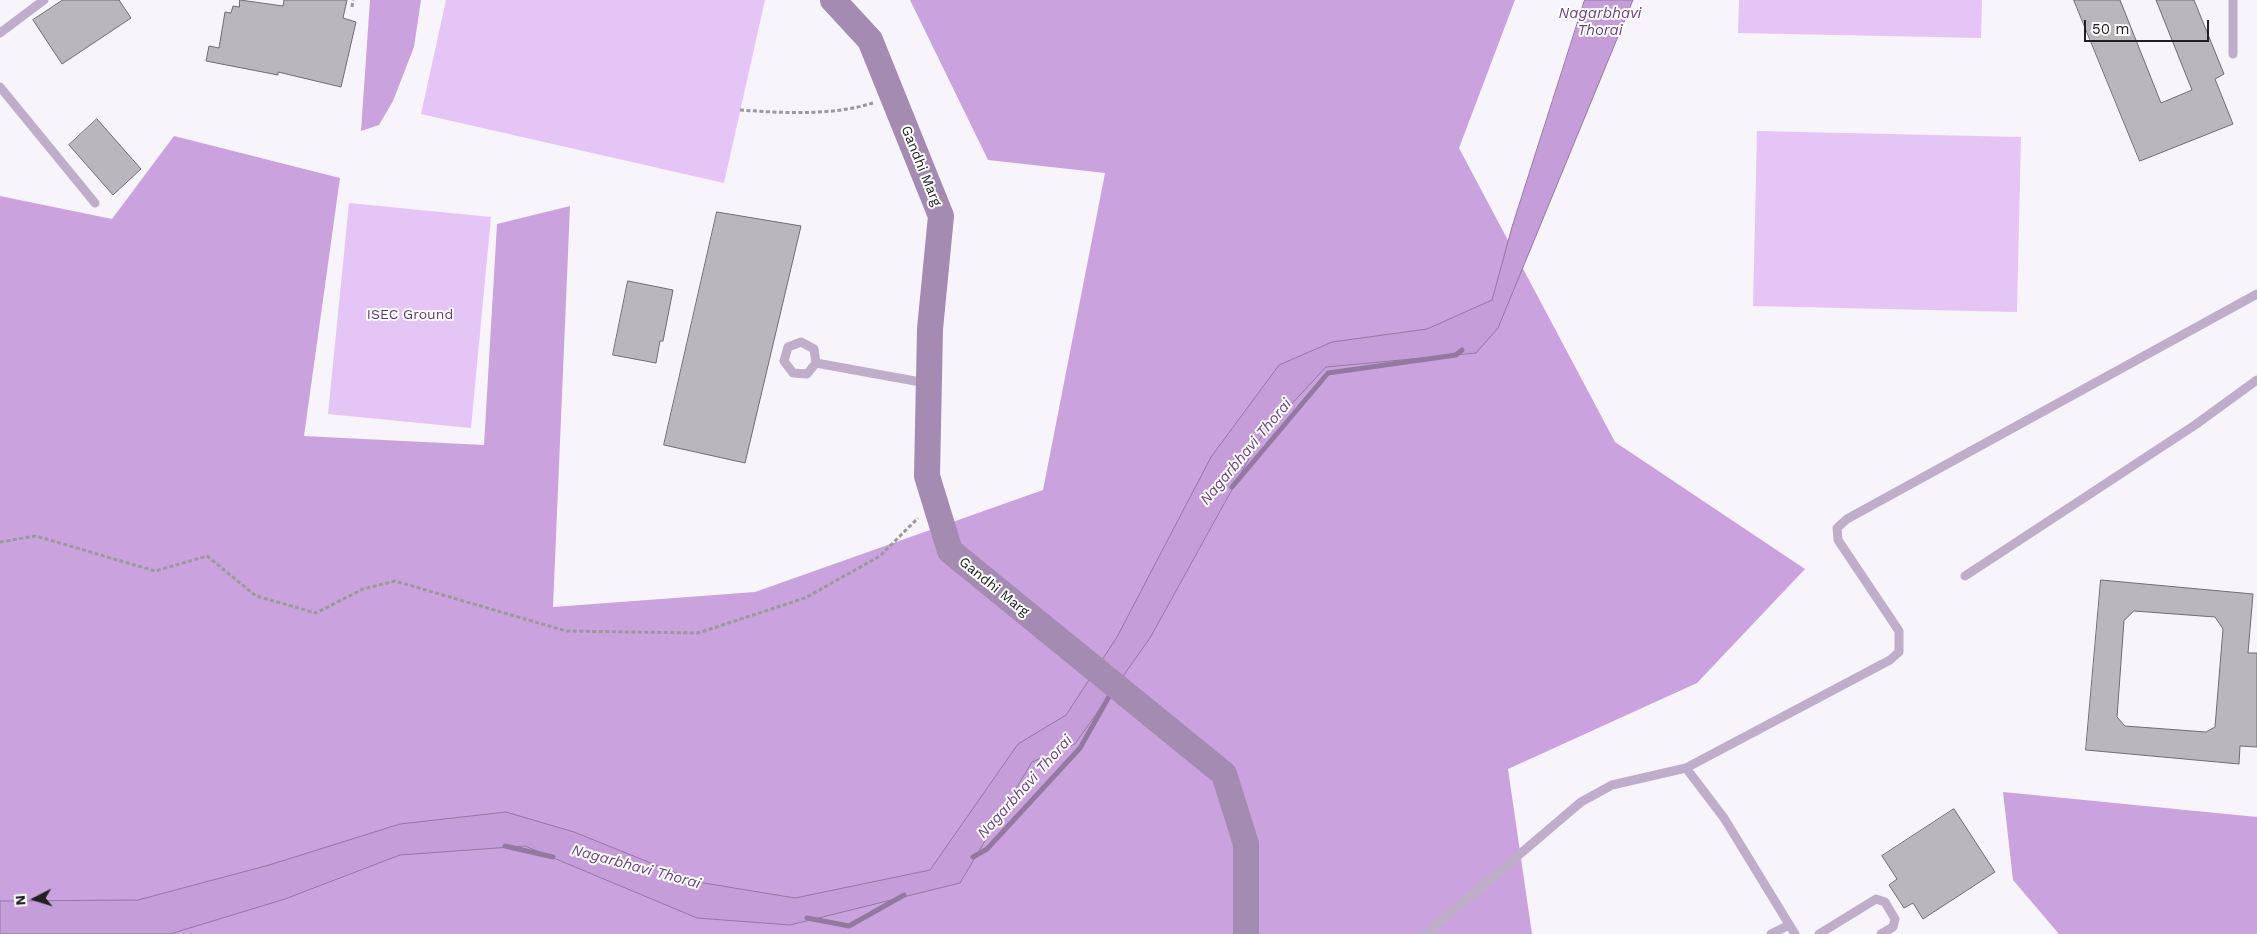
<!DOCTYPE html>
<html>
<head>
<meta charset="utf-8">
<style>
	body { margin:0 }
	#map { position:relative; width:2257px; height:934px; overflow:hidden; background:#f8f4fb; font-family:"Work Sans",sans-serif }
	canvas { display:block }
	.north { position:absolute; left:10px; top:874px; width:50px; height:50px; -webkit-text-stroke:4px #fff; paint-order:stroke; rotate:265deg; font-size:14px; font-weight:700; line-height:20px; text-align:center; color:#222023 }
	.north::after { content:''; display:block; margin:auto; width:18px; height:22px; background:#222023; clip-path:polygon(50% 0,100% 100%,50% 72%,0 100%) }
	.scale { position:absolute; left:2084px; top:20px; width:125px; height:22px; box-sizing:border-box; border:2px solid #222023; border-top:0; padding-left:6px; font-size:15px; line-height:18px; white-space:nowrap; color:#222023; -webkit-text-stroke:4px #fff; paint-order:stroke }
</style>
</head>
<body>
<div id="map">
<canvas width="2257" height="934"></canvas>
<div class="north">N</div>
<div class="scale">50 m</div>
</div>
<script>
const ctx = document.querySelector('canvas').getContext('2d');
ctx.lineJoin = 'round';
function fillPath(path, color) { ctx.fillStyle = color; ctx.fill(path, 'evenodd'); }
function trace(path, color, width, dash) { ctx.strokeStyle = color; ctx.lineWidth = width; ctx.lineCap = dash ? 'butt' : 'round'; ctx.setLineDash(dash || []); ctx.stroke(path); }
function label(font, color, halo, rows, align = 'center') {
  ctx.font = font + ' "Work Sans",sans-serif'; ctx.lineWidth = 4; ctx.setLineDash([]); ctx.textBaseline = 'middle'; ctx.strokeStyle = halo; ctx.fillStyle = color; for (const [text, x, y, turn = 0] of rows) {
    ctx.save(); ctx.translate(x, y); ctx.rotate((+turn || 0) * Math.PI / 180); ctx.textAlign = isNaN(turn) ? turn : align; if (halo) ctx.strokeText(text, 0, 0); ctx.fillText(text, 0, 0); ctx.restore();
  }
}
fillPath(new Path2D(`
	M446 0H765L724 183 421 114Z
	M1739 0H1982L1981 38 1738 33Z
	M1757 131 2021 137 2017 312 1753 306Z
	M349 203 491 217 471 428 328 414Z`), '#e5c5f6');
fillPath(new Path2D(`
	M370 0H421L414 47 393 101 379 125 361 131Z
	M910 0H1515L1459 148 1615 442 1805 569 1697 683 1508 769 1532 934H0V196L112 219 174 136 340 178 304 436 484 445 497 224 570 206 553 607 755 592 1043 490 1105 173 988 160Z
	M2003 792 2257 817V934H2059L2013 880Z`), '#caa3de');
const water = new Path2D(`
	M1585 0H1633L1498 328 1476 353 1326 367 1261 437 1150 638 1075 744 1032 762 960 883 790 925 697 918 525 846 400 855 285 899 170 934H0V901L138 900 269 865 400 824 506 812 574 832 698 882 795 898 930 870 1018 744 1066 715 1117 637 1211 457 1279 365 1332 342 1427 329 1492 300 1512 227Z`);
fillPath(water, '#c59ed9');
trace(water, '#9478a2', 1);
trace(new Path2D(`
	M1232 487 1328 373 1456 355 1462 350
	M505 846 553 857
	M973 857 987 849 1080 748 1111 693
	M807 918 849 926 904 895`), '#9478a2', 5);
const building = new Path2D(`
	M63 0H119L131 18 62 64 33 20Z
	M240 0 283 6 284 0H347L343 18 356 22 341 87 278 72V75L206 61 209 46 219 48 225 12 231 13 233 6 239 7Z
	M2074 0H2120L2161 103 2192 90 2156 0H2194L2224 74 2215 79 2233 124 2140 161Z
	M97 119 141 169 113 195 69 145Z
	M717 212 801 226 745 463 664 445Z
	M628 281 673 290 663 341H660L656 363 613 355Z
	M2101 580 2253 594 2248 653H2257V747L2240 746 2239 764 2086 750ZM2134 611 2215 617 2223 629 2215 727 2206 732 2125 726 2117 717 2124 621Z
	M1954 809 1995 872 1923 919 1913 903 1904 908 1889 885 1897 879 1882 856Z`);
fillPath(building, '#bab6bd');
trace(building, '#706c72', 1);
trace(new Path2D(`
	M352 7 353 0
	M740 110C784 113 831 116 873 103
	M0 542 36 536 155 571 207 556 256 596 316 613 363 589 395 581 566 631 698 633 805 598 880 556 918 518`), '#9c989e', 3, [4, 2.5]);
trace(new Path2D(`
	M2233 0V54
	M0 33 44 0
	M0 87 95 203
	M801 342 814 349 816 363 807 374 793 373 784 361 788 347Z
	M816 363 926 383
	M1965 576 2195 425 2257 380
	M1686 768 1890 660 1899 652V631L1838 540 1837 528 1847 519 2257 294
	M1426 934 1581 802 1612 785 1686 768 1724 818 1795 934
	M1771 934 1789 925
	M1819 934 1876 899 1885 902 1895 919 1893 927 1881 934`), '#bfaec9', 9);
trace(new Path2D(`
	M833 0 870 40 941 216 930 329 927 476 950 551 1224 774 1246 844V934`), '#a48bb1', 26);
label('14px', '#222023', '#fff', [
	["Gandhi Marg",921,166,68],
	["Gandhi Marg",994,587,39]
]);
label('14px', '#623278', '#fff', [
	["ISEC Ground",410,315]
]);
label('italic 15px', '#6c3c83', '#fff', [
	["Nagarbhavi",1600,14],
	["Thorai",1600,31],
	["Nagarbhavi Thorai",1246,452,-50],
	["Nagarbhavi Thorai",1025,787,-48],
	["Nagarbhavi Thorai",636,867,15]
]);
</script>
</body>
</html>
